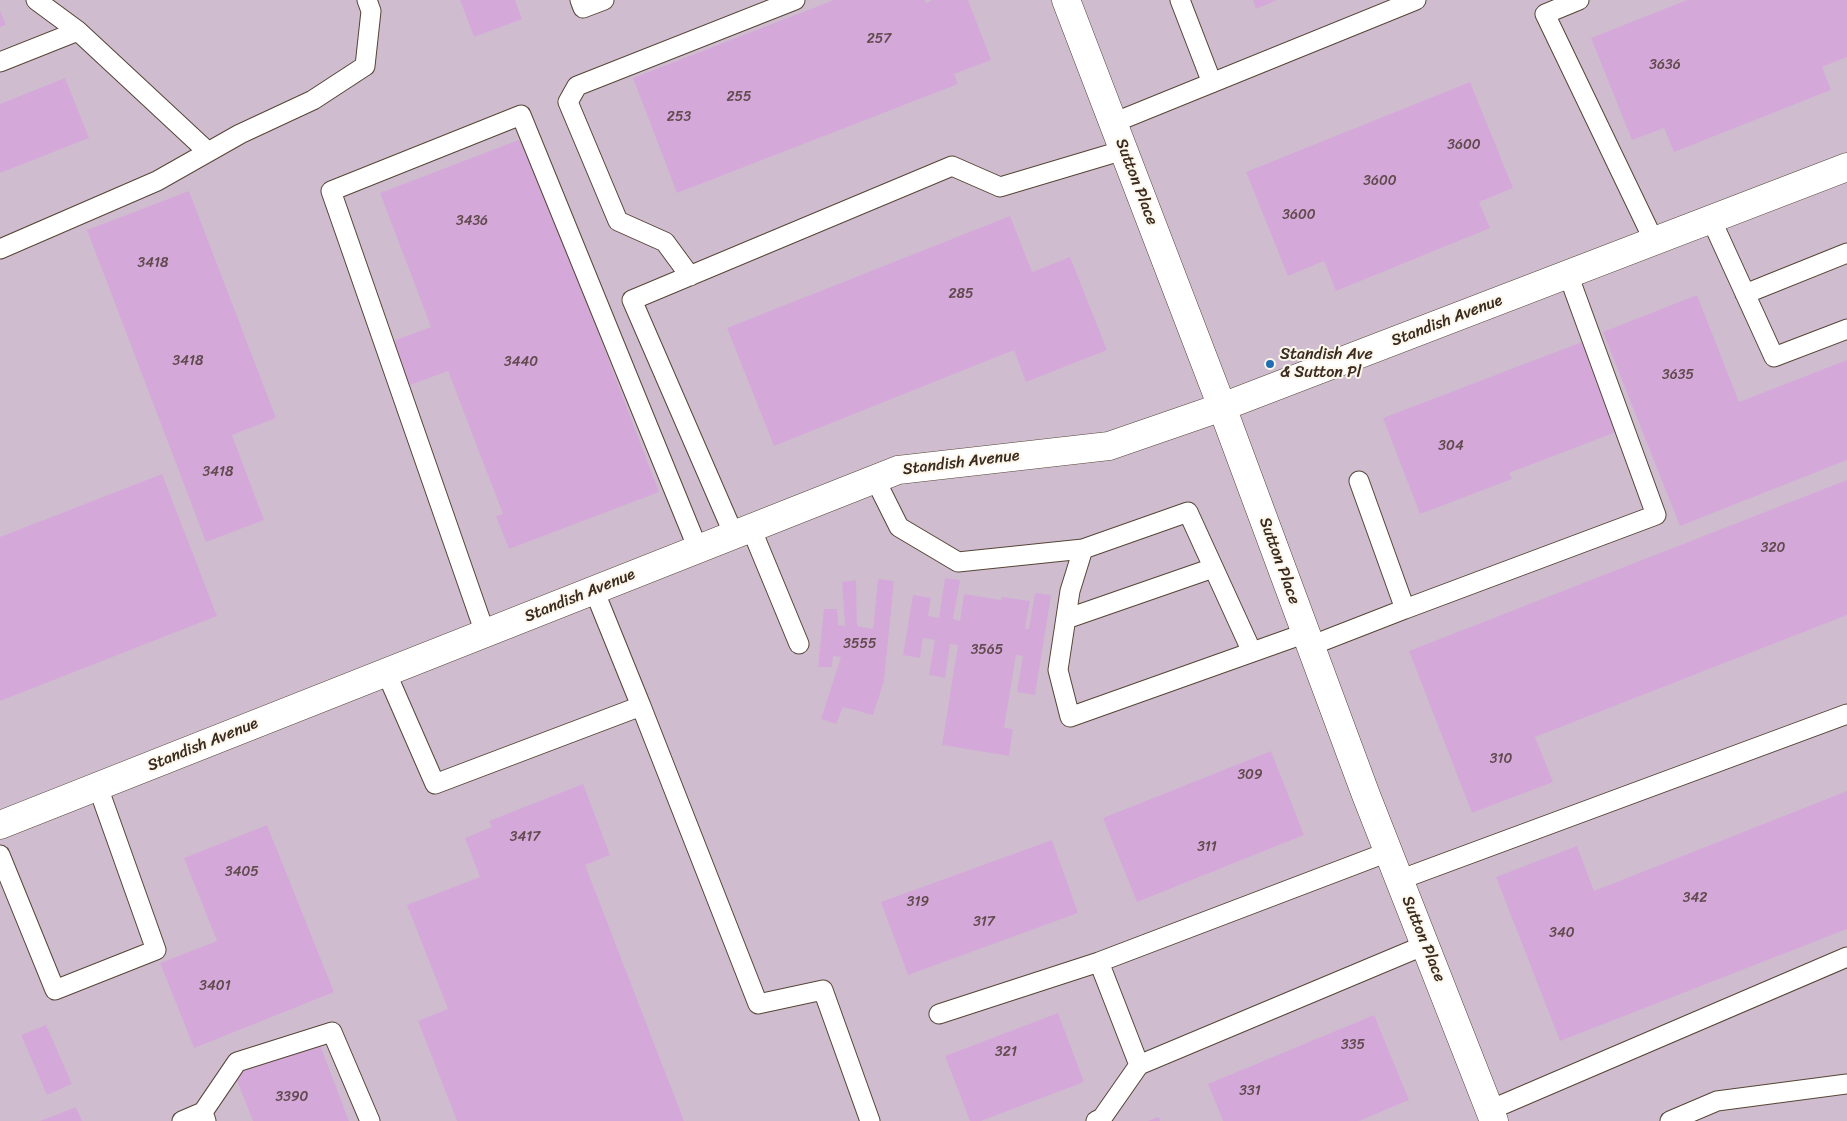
<!DOCTYPE html>
<html>
<head>
<meta charset="utf-8">
<style>
	body { margin:0 }
	canvas { display:block; background:#eddebc }
</style>
</head>
<body>
<canvas width="1847" height="1121"></canvas>
<script>
const ctx = document.querySelector('canvas').getContext('2d');
ctx.lineJoin = 'round';
function fillPath(path, color) { ctx.fillStyle = color; ctx.fill(path, 'evenodd'); }
function trace(path, color, width, dash) { ctx.strokeStyle = color; ctx.lineWidth = width; ctx.lineCap = dash ? 'butt' : 'round'; ctx.setLineDash(dash || []); ctx.stroke(path); }
function label(font, color, halo, rows, align = 'center') {
  ctx.font = font + ' Sriracha,sans-serif'; ctx.lineWidth = 4; ctx.setLineDash([]); ctx.textBaseline = 'middle'; ctx.strokeStyle = halo; ctx.fillStyle = color; for (const [text, x, y, turn = 0] of rows) {
    ctx.save(); ctx.translate(x, y); ctx.rotate((+turn || 0) * Math.PI / 180); ctx.textAlign = isNaN(turn) ? turn : align; if (halo) ctx.strokeText(text, 0, 0); ctx.fillText(text, 0, 0); ctx.restore();
  }
}
fillPath(new Path2D(`
	M0 0H1847V1121H0Z`), '#cfbdcf');
fillPath(new Path2D(`
	M460 0H515L522 19 474 37Z
	M834 0H925L926 3 932 0H968L991 60 954 74 958 84 677 193 633 78Z
	M1253 0H1277L1256 9Z
	M1687 0H1847V57L1822 67 1831 90 1674 152 1664 128 1632 140 1591 38Z
	M0 11 6 25 0 27Z
	M65 78 89 138 0 173V104Z
	M1470 82 1513 188 1479 202 1490 228 1336 291 1324 261 1288 276 1246 172Z
	M524 138 659 492 509 549 496 516 503 514 448 371 405 387 388 343 431 327 380 193Z
	M189 191 276 418 232 435 264 520 206 542 87 230Z
	M1010 216 1032 272 1070 257 1107 350 1026 382 1014 350 774 446 727 328Z
	M1697 295 1739 402 1847 360V460L1680 526 1603 332Z
	M1582 342 1616 432 1509 473 1512 479 1420 514 1383 418Z
	M162 474 217 616 0 701V537Z
	M1847 480V615L1535 737 1553 782 1472 813 1409 651Z
	M945 578 960 580 953 619 960 621 964 594 1001 600 1002 597 1030 601 1025 629H1029L1035 593 1051 595 1035 695 1017 692 1023 656 1016 655 1004 728 1013 729 1009 756 942 745 958 645 950 644 945 678 929 675 935 640 923 638 920 658 903 655 913 595 931 598 928 616 939 618Z
	M878 579 894 581 884 681 873 715 843 707 836 724 821 719 841 657 833 656 832 667H818L824 609H837L838 625 845 626 842 582 856 580 857 626 873 629Z
	M1271 751 1304 835 1137 902 1103 818Z
	M583 784 610 855 585 865 684 1121H457L418 1021 448 1009 407 905 480 877 465 838 492 827 489 821Z
	M1847 791V929L1560 1041 1496 877 1577 846 1594 891Z
	M267 825 334 992 194 1048 160 963 217 941 184 858Z
	M1052 840 1078 913 908 975 881 902Z
	M1058 1013 1084 1082 981 1121H970L945 1056Z
	M1374 1015 1409 1100 1359 1121H1223L1208 1084Z
	M46 1025 72 1084 47 1095 21 1035Z
	M318 1040 349 1121H253L234 1073Z
	M76 1107 82 1121H40Z
	M1159 1117 1160 1121H1148Z`), '#d4a9da');
const service = new Path2D(`
	M36 0 78 31
	M580 0 583 8 604 0
	M1180 0 1212 83
	M1579 0 1545 14 1654 241
	M0 62 78 31 207 151
	M1113 123 1416 0
	M1711 219 1774 357 1847 329
	M0 249 157 181 240 134 313 100 365 66 371 11 367 0
	M690 276 665 242 618 221 568 102 577 86 795 0
	M1745 294 1847 253
	M875 479 899 527 958 562 1083 549
	M751 528 799 644
	M734 535 632 300 952 166 1000 187 1124 150
	M1405 609 1656 515 1568 274
	M1066 619 1213 568
	M485 633 331 191 521 115 698 549
	M1310 646 1405 609 1359 481
	M1252 652 1188 512 1083 549 1070 591 1058 670 1070 717 1306 633
	M386 672 435 784 641 706 594 590
	M641 706 758 1004 823 990 870 1121
	M1388 852 1099 962 1139 1065 1425 945
	M0 855 55 990 156 950 98 787
	M1399 880 1847 714
	M939 1014 1099 962
	M1490 1110 1847 957
	M203 1112 237 1062 332 1032 370 1121
	M182 1121 203 1112 206 1121
	M1096 1121 1102 1118 1139 1065
	M1670 1121 1717 1101 1847 1084`);
const minor = new Path2D(`
	M1066 0 1222 407 1366 795 1494 1121
	M0 825 898 470 1109 446 1222 407 1847 167`);
trace(service, '#564536', 21);
trace(minor, '#564536', 29);
trace(service, '#fff', 19);
trace(minor, '#fff', 28);
for (const [x, y, r, color] of [
	[1270,364,5,"#1f6fb2"]
]) { const dot = new Path2D(); dot.arc(x, y, r, 0, 2 * Math.PI); ctx.fillStyle = color; ctx.fill(dot); trace(dot, '#fbf7ec', 2); }
label('14px', '#614a4d', null, [
	["257",879,39],
	["3636",1665,65],
	["255",739,97],
	["253",679,117],
	["3600",1464,145],
	["3600",1380,181],
	["3600",1299,215],
	["3436",472,221],
	["3418",153,263],
	["285",961,294],
	["3418",188,361],
	["3440",521,362],
	["3635",1678,375],
	["304",1451,446],
	["3418",218,472],
	["320",1773,548],
	["3555",860,644],
	["3565",987,650],
	["310",1501,759],
	["309",1250,775],
	["3417",525,837],
	["311",1207,847],
	["3405",242,872],
	["342",1695,898],
	["319",918,902],
	["317",984,922],
	["340",1562,933],
	["3401",215,986],
	["335",1353,1045],
	["321",1006,1052],
	["331",1250,1091],
	["3390",292,1097]
]);
label('16px', '#3b2a1e', '#fbf7ec', [
	["Sutton Place",1136,182,69],
	["Standish Avenue",1447,321,-21],
	["Standish Avenue",961,463,-7],
	["Sutton Place",1279,561,70],
	["Standish Avenue",580,596,-22],
	["Standish Avenue",203,745,-22],
	["Sutton Place",1423,939,68]
]);
label('16px', '#3b2a1e', '#fbf7ec', [
	["Standish Ave",1280,355],
	["& Sutton Pl",1280,373]
], 'left');
</script>
</body>
</html>
